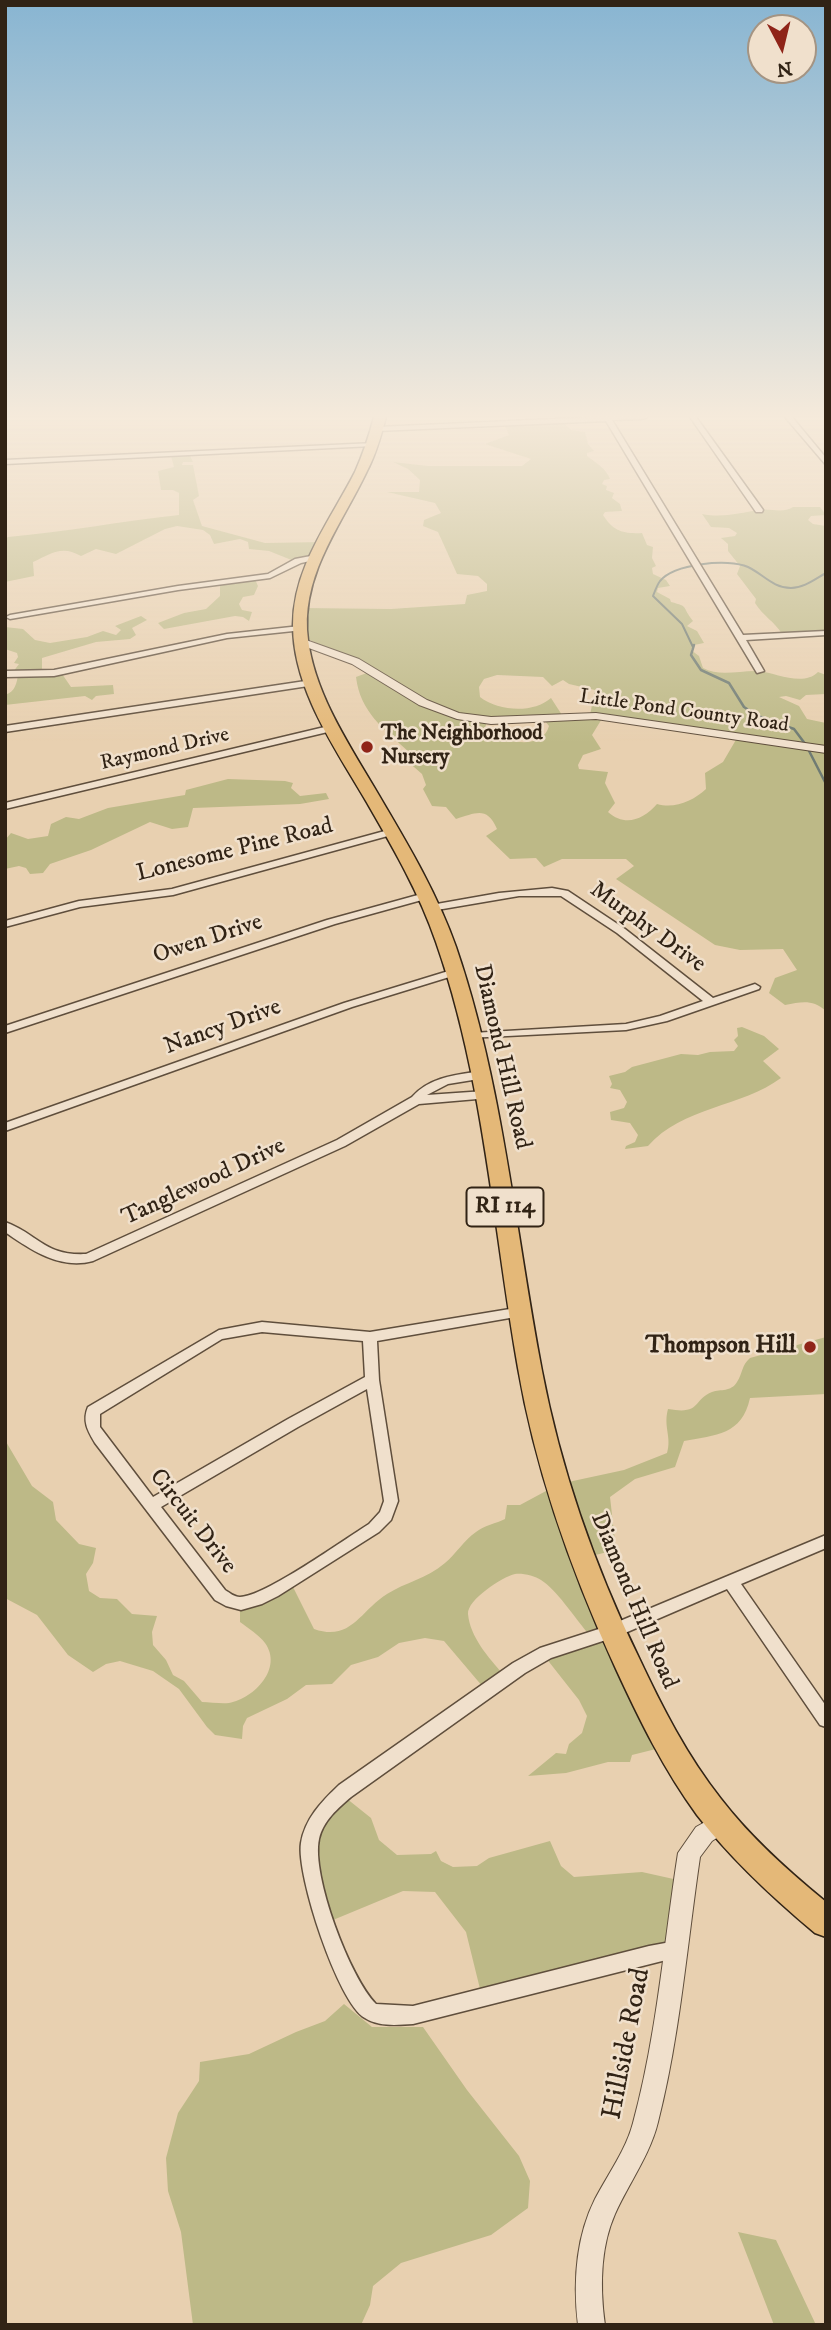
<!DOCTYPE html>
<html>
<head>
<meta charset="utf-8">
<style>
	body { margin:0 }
	#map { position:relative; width:831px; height:2330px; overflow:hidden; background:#e8d0b0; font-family:"IM FELL DW Pica",serif }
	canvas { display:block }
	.frame { position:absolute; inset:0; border:7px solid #312315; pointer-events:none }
	.north { position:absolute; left:747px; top:14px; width:70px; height:70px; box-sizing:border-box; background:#f0e0cc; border:2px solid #a49483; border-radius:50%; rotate:173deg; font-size:19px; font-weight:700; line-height:28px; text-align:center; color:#312315 }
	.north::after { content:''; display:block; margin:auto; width:24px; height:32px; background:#8f2418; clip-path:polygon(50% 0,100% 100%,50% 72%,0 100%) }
</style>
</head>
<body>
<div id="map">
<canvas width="831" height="2330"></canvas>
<div class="frame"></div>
<div class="north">N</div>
</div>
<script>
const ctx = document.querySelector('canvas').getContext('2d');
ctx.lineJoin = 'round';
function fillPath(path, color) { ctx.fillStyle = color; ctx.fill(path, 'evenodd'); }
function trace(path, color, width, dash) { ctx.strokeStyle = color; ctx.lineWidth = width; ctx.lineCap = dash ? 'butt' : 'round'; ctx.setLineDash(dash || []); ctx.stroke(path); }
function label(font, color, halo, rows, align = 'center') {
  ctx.font = font + ' "IM FELL DW Pica",serif'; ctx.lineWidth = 5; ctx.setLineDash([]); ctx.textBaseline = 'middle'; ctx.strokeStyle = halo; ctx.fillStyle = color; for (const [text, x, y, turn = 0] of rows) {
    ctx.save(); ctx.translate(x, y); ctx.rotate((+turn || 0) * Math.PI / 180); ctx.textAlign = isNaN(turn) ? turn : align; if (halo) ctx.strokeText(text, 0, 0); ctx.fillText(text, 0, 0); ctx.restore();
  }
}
fillPath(new Path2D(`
	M561 421 572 430 585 432 588 444 594 451 587 453V456C596 463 606 468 610 479L604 480 602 484 607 486 606 490 614 493 612 498 620 504 622 511 605 512 603 515C613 531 623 534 642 533L647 545 653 547 652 558 656 566 652 568 653 574 666 580 670 586 658 588 657 592 670 599 671 602C690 607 681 606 693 621L687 626 697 631 704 643 694 645 691 650 699 656 703 668C720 677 740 670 759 671 776 673 803 687 818 672L826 675V694L806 695 800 700 786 696 779 697 799 706 807 719 826 723V1011C812 999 802 1002 785 1005L769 993 775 978 797 970 783 949 740 950 715 945 616 879 634 866 626 859H562L544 867 536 858 510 859 486 836 497 829C487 806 476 813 456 819L446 807 432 806 423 789 426 785 422 774 406 760 410 753C384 729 360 712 356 677L372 671 306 638 303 608 391 609 465 604 467 595 487 591V584L478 576 457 574 438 532 423 526 424 520 441 513 435 503 387 492H419L420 480 408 469 393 462 428 466H522L531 459 485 444 509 435 504 424ZM497 675 543 677 552 686 563 680 569 684 595 690 590 715H562L551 698C533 714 498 711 480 697L479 687 484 679ZM541 716 549 726C542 752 500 742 485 728L488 718ZM603 717 737 738 723 762 705 773 706 789C693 801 675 809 657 804 643 820 625 827 608 812L615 803 605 783 608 772 579 769 578 765 583 755 601 749 592 735Z
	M188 451 193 462H183L182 465H193L199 496 193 500 202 526 265 543 322 542 316 558 294 561 269 551 249 549 248 542 240 539 214 544 210 535 203 530 177 526 165 529 116 554 96 549 81 556C62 545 52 553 33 562L34 576 5 582V539L8 537C65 532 122 521 179 515V493L173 490H161L158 471 174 467 170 452Z
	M793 507H820L826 515 811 516 808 520 813 524 826 526V633L782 634C775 622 763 616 755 603L756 599 737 574 740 566 728 551V544L721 538 735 536 737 533 729 528 711 527 702 514C723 518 739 513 759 510 771 508 782 514 793 507Z
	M254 577 258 586 254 595 243 597 239 604 242 610 252 612 249 621 243 617 235 616 164 629 158 623 184 613 206 609 220 596V582Z
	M141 616 147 620 132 628 136 635 130 639 96 642 42 658V672L60 671 71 687 113 685 114 694 96 696 92 700 85 696 5 705V695C15 692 17 683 18 674L13 672 19 664 14 663 18 657 17 653 5 649V627L23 629 35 640 50 643 87 637 103 631 116 635 121 630 115 626Z
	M228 779 285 781 293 783 291 788 300 796 326 793 329 799 300 804 193 808 188 827 172 829 150 822 91 850 50 864 43 873 30 874 26 868 19 866 5 869V840L11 833 28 839 48 836 51 824 66 817 79 819 108 808 185 795 186 790Z
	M742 1027 764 1036 779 1049 763 1061 781 1078C742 1107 682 1107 648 1146L625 1149 626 1146 635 1142 638 1135 630 1123 611 1120 610 1112 624 1108 627 1102 620 1090 610 1088 612 1084 609 1076 625 1072 632 1067 681 1054 698 1055 710 1052 734 1051 738 1046 734 1040 738 1036 737 1028Z
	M826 1337V1394L750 1398C742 1435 716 1435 684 1441L675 1467 635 1479 610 1497 616 1550 587 1557 668 1746 632 1755 630 1762H608L566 1773 528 1776 556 1753 566 1754 569 1744 582 1733 587 1716 579 1700 542 1653 586 1636 587 1632C575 1618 556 1589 541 1580 535 1576 523 1573 515 1574 502 1577 467 1600 468 1614 470 1637 489 1658 503 1674L483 1687 444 1641 425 1638 399 1643 378 1657 351 1665 332 1684 306 1685 287 1699 247 1718 243 1726 242 1739 215 1735 207 1727 179 1689 153 1671 120 1661 106 1664 93 1672 68 1655 37 1615 5 1598V1440L32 1486 53 1502 56 1520 79 1544 96 1548 93 1563 86 1574 89 1591 100 1598 117 1599 132 1614 157 1616 152 1632 153 1645 166 1660 173 1675 184 1681 202 1702C210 1702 221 1704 229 1703 255 1698 283 1668 265 1643 259 1635 248 1628 240 1622V1596L258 1592 289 1579 314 1629C351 1642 360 1611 387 1594 406 1582 426 1579 445 1563 456 1554 464 1540 476 1532 483 1526 497 1523 505 1519L507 1505H520L559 1484 624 1470 667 1453C672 1437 663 1427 668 1409 702 1415 692 1400 712 1392 721 1389 731 1392 737 1382 743 1373 741 1366 750 1358Z
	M341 1794 371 1818 379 1840 397 1855 431 1854 436 1851 441 1861 453 1867 477 1866 489 1858 550 1841 561 1866 574 1877 642 1872 678 1880 677 1945 482 1997 466 1932 435 1892 403 1891 333 1920 315 1884 318 1819Z
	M344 2004 372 2027H423L467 2090 519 2156 530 2181 528 2208 491 2235 401 2263 373 2286 370 2305 361 2325H193L181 2232 168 2191 166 2158 178 2113 199 2081 200 2062 249 2054 296 2032 325 2021Z
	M738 2232 776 2240 816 2325H774Z`), '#bdb987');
trace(new Path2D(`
	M693 647 682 624 653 596C655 591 657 585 660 581 674 564 728 558 748 567 763 574 773 588 791 588 804 588 815 579 826 573`), '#6f7b73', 2);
trace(new Path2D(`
	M694 645 691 655 701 670 729 683 744 707 758 716 794 729 806 745 826 784`), '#6f7b73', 2.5);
const minor = new Path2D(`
	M598 417H647L644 419 612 420 743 635 826 631V635L746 640 764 671 757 673 606 421 377 431 374 429 377 427Z
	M690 417H696L763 510 762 512H756Z
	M785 417H792L826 458V465Z
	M375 443 376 444 373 446 5 464V460Z
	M316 555H319V559L301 563 270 578 178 590 10 619 6 617 10 615 178 586 268 574 295 559Z
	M300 626 304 628 303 630 227 638 54 676 5 677V671L54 670 227 634Z
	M312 680 316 683 315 685 5 732V726Z
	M333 725 336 726V730L5 809V803Z
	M392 829 395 830V834L173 895 80 907 5 927V921L79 901 172 889Z
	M552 888 568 891 625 929 713 998 755 984 760 987 759 989 667 1021 626 1030 468 1038 466 1036 468 1034 472 1033 626 1024 660 1016 703 1001 617 933 561 896H519L431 911 426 908 431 905 499 893Z
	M425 893 430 896 429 898 335 924 5 1033V1026L327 920Z
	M455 969 460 972 459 974 352 1007 5 1131V1123L344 1003Z
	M481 1071 487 1075 485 1078 448 1084 427 1095 485 1091 489 1092 491 1095 489 1098 419 1104 345 1146 93 1261C60 1270 31 1250 5 1232V1222C38 1234 44 1256 86 1254L337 1140 412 1097C430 1077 455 1075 481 1071Z
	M522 1307 527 1309 529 1312 527 1315 377 1341 379 1380 398 1501 391 1520 379 1532 278 1596 262 1604 241 1610 226 1606 215 1600 95 1443C88 1431 82 1421 88 1407L219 1330 262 1322 370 1332ZM262 1332 363 1341 365 1377 288 1419 153 1497 100 1427V1414L222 1339ZM367 1389 384 1501 380 1512 369 1524C345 1539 264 1597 240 1597 234 1597 230 1593 225 1590L161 1507 298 1427Z
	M826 1535V1548L741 1584 826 1706V1727L820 1725 727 1589 618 1636 551 1658 525 1673 351 1797C338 1808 323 1821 319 1839 311 1875 350 1978 376 2004L413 2006 649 1946 676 1941 682 1944 685 1950 682 1956 413 2024C397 2025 379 2027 365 2018 338 2003 296 1874 301 1843 305 1819 321 1802 339 1785L513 1663 540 1648 608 1626Z`);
const tertiary = new Path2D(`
	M298 640H306L359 659 427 700 459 713 491 717 596 713 826 746V753L596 719 491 724 457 719 419 705 352 664 298 644Z
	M721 1813 729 1816 732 1823 729 1830 712 1841 700 1857C687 1945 680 2036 658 2122 650 2155 629 2183 615 2214 600 2248 600 2289 605 2325H578C573 2283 576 2237 595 2199 608 2174 626 2150 633 2123 657 2035 664 1942 678 1853L696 1827Z`);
const primary = new Path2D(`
	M374 417H386C381 436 376 454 367 471 343 522 304 570 307 630 311 687 345 738 374 787 404 838 436 890 456 947 503 1084 515 1230 542 1371 561 1471 595 1567 639 1658 662 1707 687 1756 721 1799 751 1838 788 1871 826 1902V1937L815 1933C772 1897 731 1859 697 1815 664 1770 639 1719 616 1669 572 1573 536 1473 518 1368 493 1226 484 1079 436 942 419 892 392 846 366 801 335 748 293 689 293 625 293 567 330 521 355 472 363 454 369 436 374 417Z`);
trace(minor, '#5f4e3c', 3);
trace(tertiary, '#5f4e3c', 2);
trace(primary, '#312315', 3);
fillPath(minor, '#f0e0cc');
fillPath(tertiary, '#f0e0cc');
fillPath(primary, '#e4b878');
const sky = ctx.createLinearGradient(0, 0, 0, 743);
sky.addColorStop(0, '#88b5d2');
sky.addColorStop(0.56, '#f5eadb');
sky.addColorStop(1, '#f5eadb00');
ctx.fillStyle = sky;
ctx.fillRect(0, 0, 831, 743);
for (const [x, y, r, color] of [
	[367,747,7,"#8f2418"],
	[810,1347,7,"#8f2418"]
]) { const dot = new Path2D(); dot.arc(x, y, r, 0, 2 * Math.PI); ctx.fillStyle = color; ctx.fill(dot); trace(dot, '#f0e0cc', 2.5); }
label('21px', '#312315', '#f0e0cc', [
	["Little Pond County Road",684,712,8],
	["Raymond Drive",165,750,-13]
]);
label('bold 21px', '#312315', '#f0e0cc', [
	["The Neighborhood",381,735],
	["Nursery",381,759]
], 'left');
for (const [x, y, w] of [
	[505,1207,77]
]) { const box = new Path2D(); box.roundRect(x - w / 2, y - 19.5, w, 39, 5); ctx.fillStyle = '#f0e0cc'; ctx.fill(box); trace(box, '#312315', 2); }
label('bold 23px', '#312315', null, [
	["RI 114",505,1207]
]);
label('24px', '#312315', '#f0e0cc', [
	["Lonesome Pine Road",235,851,-14],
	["Murphy Drive",647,928,36],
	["Owen Drive",208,940,-18],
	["Nancy Drive",223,1028,-20],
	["Diamond Hill Road",501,1057,77],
	["Tanglewood Drive",204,1183,-25],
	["Circuit Drive",192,1522,52],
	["Diamond Hill Road",633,1601,67]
]);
label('bold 24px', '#312315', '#f0e0cc', [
	["Thompson Hill",796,1347]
], 'right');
label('28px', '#312315', '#f0e0cc', [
	["Hillside Road",628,2044,-79]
]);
</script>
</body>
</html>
